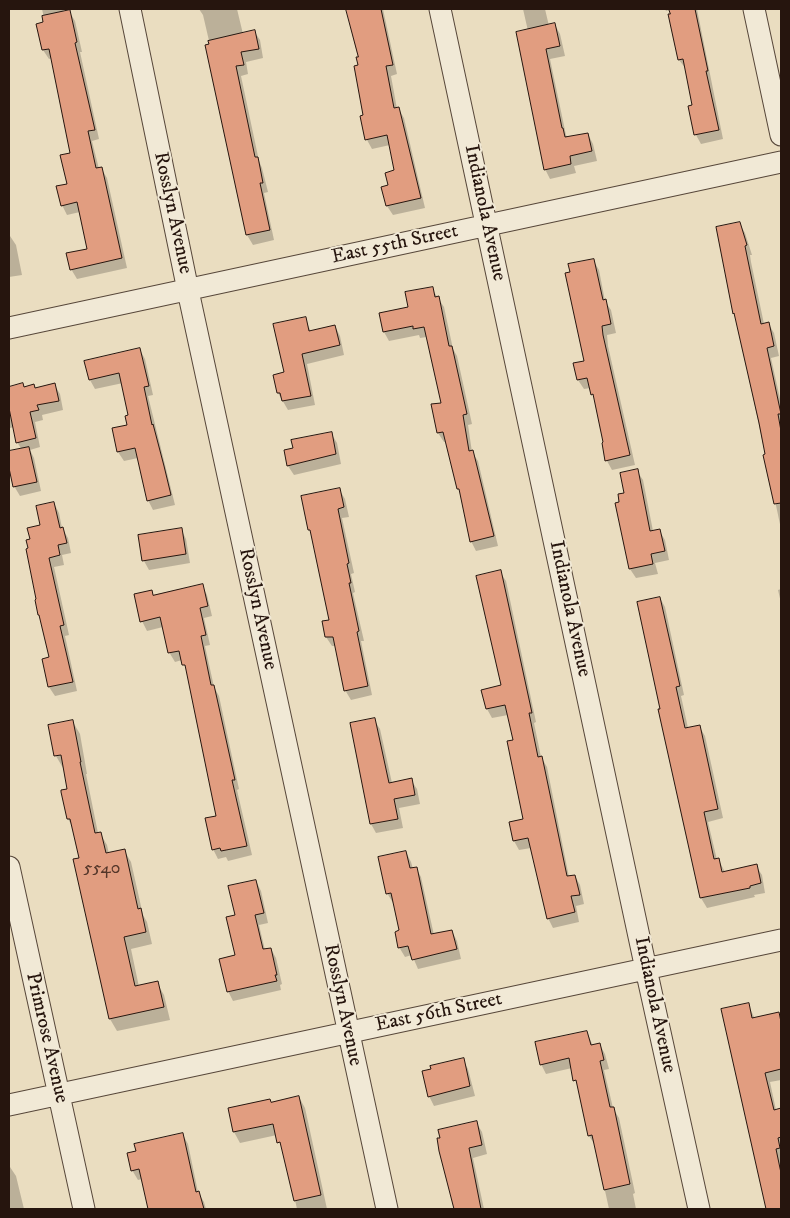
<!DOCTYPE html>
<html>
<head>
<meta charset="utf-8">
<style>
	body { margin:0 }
	#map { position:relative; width:790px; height:1218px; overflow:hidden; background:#eaddc0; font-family:"IM FELL DW Pica",serif }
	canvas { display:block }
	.frame { position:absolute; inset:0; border:10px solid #26150e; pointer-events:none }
</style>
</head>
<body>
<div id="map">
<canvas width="790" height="1218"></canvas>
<div class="frame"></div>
</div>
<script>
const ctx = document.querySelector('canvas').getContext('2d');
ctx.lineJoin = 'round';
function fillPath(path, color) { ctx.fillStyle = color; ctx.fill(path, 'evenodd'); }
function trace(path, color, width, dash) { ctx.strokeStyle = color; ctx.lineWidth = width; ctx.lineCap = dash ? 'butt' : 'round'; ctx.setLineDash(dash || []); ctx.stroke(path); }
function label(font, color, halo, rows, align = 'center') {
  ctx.font = font + ' "IM FELL DW Pica",serif'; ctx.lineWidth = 4; ctx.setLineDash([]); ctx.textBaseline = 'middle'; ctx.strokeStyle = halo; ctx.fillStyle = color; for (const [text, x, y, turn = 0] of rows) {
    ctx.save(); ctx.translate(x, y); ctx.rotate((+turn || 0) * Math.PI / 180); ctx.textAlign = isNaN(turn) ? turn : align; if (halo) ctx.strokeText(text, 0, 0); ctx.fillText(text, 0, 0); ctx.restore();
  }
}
fillPath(new Path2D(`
	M42 9H63L64 12 69 11 75 21 82 52H80L99 139 92 141 99 169 101 168 107 178 127 268 77 279 71 269 89 250 80 212 67 215 62 205 69 185 71 154 52 58 49 59 43 50 45 23Z
	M199 9H237L243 34 254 31 260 40 263 58 246 62 248 74 241 76 259 161 262 168 268 192 264 193 274 240 253 245 247 235 207 46 210 45 203 15Z
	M351 9H383L397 74 391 76 397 109 398 108 404 118 425 208 393 215 387 206 389 186 396 171 390 145 372 149 367 140 359 58Z
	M523 9H545L549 26 555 25 560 34 565 56 550 59 566 135 568 138 588 134 593 144 597 161 574 166 576 173 550 179 545 169 528 31Z
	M665 9H697L723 139 701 144 696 135 690 107 693 106 686 69 679 60 669 10 666 11Z
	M739 223 745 233 752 255H750L751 262 764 324 768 323 774 333 779 356 771 358 781 403V529L736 317 734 313Z
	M9 236H10L16 245 22 275 9 277Z
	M593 260 599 270 605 301 611 310 616 333 607 335 608 346 635 465 612 470 607 461 603 444 605 443 596 401 591 388 584 389 578 380 575 364 586 362Z
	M432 289 444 307 453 349 457 356 472 424 468 425 472 452 478 461 498 546 476 551 471 541 461 493 447 442H444L438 433 432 405 442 404 427 337 420 338 419 335 389 341 384 332Z
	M305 318 311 332 335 326 340 336 344 355 307 364 315 405 288 410 278 393Z
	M140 350 145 359 153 395 148 396 175 505 153 510 148 500 138 458 124 461 118 452 113 429 128 425 130 415 123 383 95 389 90 380Z
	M54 384 60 394 63 410 42 415 43 420 35 422 40 447 30 450 34 458 41 491 20 496 14 486 9 462V452L22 450 17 442 14 427 10 428 9 425V391L34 386 35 389Z
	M331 433 337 443 341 464 294 475 288 466Z
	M637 471 643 480 653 531 659 530 665 540 669 560 655 563 658 574 636 578 630 569 616 504 621 503Z
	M339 489 345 499 349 517 342 518 354 573 351 574 355 592 353 593 364 641H361L372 695 351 700 345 690 336 646H332L326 637 331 621 313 535 310 530Z
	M54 503 59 513 62 528 68 538 71 553 62 555 64 565 54 567 69 635 65 636 77 691 55 696 49 687 50 658 32 540Z
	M181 529 186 539 190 563 149 570 144 561 139 536Z
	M500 572 506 581 536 722 534 723 541 757 547 767 569 877 575 876 580 885 584 904 576 906 579 922 553 928 548 918 531 848 519 850 514 841 510 823 525 820 514 741 508 715 492 718 487 709 502 686Z
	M202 585 207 595 212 616 204 618 210 645 205 646 214 687 219 696 239 789 237 790 252 855 228 861 226 857 218 859 213 849 217 816 188 672 182 660 175 662 169 652 163 627 147 631 142 621 151 591 154 596Z
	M781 589V603L778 590Z
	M660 598 665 607 684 695 681 696 688 728 699 726 705 736 723 818 708 822 717 860 718 859 725 872 756 866 762 875 765 893 754 895 755 897 707 908 701 898 659 710H661ZM720 868H722L724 878Z
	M374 720 380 729 392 783 411 780 417 789 420 804 399 808 403 828 376 833 371 824Z
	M73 722 80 734 87 774H86L98 833H100L107 845 109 854 124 850 131 862 143 915 147 922 152 944 131 949 139 987 157 983 164 995 170 1020 117 1031 110 1019 74 860 80 859 73 828 68 819 69 790 65 767 63 768 56 756Z
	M406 852 411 862 413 869 416 868 421 877 434 935 452 931 457 941 461 959 418 969 412 955 405 957 399 947 401 931 394 902 393 903 387 893Z
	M256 881 261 891 268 923 259 925 265 950 271 949 276 958 282 984 280 985 281 990 233 1001 228 991 237 956 236 916Z
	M748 1004 755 1019 778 1013 781 1018V1080L770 1082 776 1110H780L781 1111V1209H767L723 1010Z
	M587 1032 593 1046 600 1045 605 1054 609 1069 604 1070 613 1108 619 1118 635 1193 633 1194 636 1209H609L595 1145 589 1136 580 1089 575 1080 572 1068 546 1074 541 1064Z
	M463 1060 468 1069 475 1096 434 1106 429 1096Z
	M299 1097 305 1108 327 1209H297L284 1151 277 1135 240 1143 234 1132 271 1103Z
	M476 1122 482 1132 487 1154 473 1158 484 1209H455L448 1177Z
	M183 1135 188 1144 198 1192 204 1202 206 1209H149L142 1179 138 1180 132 1170Z
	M9 1167H10L16 1176 24 1209H9Z`), '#0003');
const building = new Path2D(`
	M346 9H381L393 65 386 66 394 108 399 107 421 198 386 206 381 187 388 185 385 173 394 170 387 135 365 140 360 116 363 115 354 66 358 65 356 57H358Z
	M669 9H695L708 71H706L719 130 694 135 688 106 692 105 683 59 678 60 668 14H670Z
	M70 10 77 42 75 43 95 130 88 131 96 168 102 167 122 258 70 270 66 253 87 249 77 202 61 206 56 186 67 184 60 155 70 153 49 49 42 50 36 24 43 22 42 16Z
	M555 23 560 46 546 49 562 128H563L565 137 588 133 592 151 570 156 571 164 544 170 516 32Z
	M255 30 259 49 241 52 244 65 236 66 255 157H258L263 183H260L270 230 246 235 205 45 209 44 208 41Z
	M740 222 747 245 745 246 746 251 761 324 769 322 774 346 767 348 781 414H778L781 431V503L774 504 763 455 765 454 759 423 734 313 733 314 716 227Z
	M594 259 603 300 606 299 611 324 602 326 603 335 630 455 605 461 602 443 603 442 593 394 591 395 587 378 577 380 573 363 584 361 565 273 570 272 568 264Z
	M433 287 435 297 439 296 449 346H452L467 414 463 415 469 451 473 450 494 536 470 542 459 489H457L443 432 437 433 431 404 441 403 424 327 413 329V326L383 332 379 313 408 307 405 292Z
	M306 317 309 331 335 325 340 345 302 354 311 396 282 401 280 393H277L273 375 284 372 273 324Z
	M140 348 149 386 144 387 152 425 153 424 164 466 171 495 147 501 135 448 117 452 112 428 127 425 125 416 128 415 119 373 89 380 84 361Z
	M23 383 24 387 34 384 35 388 55 383 59 401 37 405 39 410 30 412 36 438 16 443 9 408V387Z
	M332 432 336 454 287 466 284 450 293 448 291 440Z
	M29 447 37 482 13 487 9 468V451Z
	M638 469 650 531 660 529 665 551 651 554 653 564 629 569 615 503 619 502 618 494 624 493 620 473Z
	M340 488 344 507 338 509 349 563 347 564 351 583H349L359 631 357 632 368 686 344 691 333 637H325L322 621 329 620 310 530H308L301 496Z
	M54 502 60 528 63 527 67 543 58 545 60 555 49 558 64 625 60 626 73 682 48 687 42 659 49 657 39 615H38L35 600 36 599 26 549 28 548 26 540 30 539 27 528 40 525 36 506Z
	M182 528 186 554 142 561 138 535Z
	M501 570 532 713H529L538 757 542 756 567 876 575 875 580 895 571 896 575 912 547 919 528 838 513 841 509 822 523 819 507 741 513 740 505 705 486 709 481 690 501 685 476 576Z
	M203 584 208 606 200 608 206 635 201 636 211 685H214L235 780H232L247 846 221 851 220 848 212 850 205 818 216 816 185 665H182L179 651 168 653 160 617 140 622 134 594 152 590 153 595Z
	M660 597 680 686 676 687 685 728 700 725 718 809 704 812 714 859 719 858 722 872 757 864 761 883 750 886V888L700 898 658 709H660L637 602Z
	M375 718 389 783 412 778 415 795 394 799 398 819 370 824 350 723Z
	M73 720 81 762H80L95 833 101 832 106 853 125 849 138 909 141 908 146 932 124 937 135 986 158 981 164 1007 109 1019 73 859 79 858 70 819H67L61 792V790L67 789 61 755 54 756 48 725Z
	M406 851 410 868 417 867 431 934 452 930 457 949 412 960 408 946 398 948 395 932 399 930 391 893 386 894 378 857Z
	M256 880 264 913 255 915 263 949 271 948 277 975H275L277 981 227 992 219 959 235 955 226 917 235 915 228 886Z
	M749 1003 752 1018 779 1012 781 1022V1069L765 1073 774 1110 781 1108V1137L778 1138 780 1148 776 1149 781 1173V1209H766L721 1009Z
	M587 1031 591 1045 600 1043 604 1060 600 1061 610 1107H614L630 1184 604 1190 592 1135 588 1136 576 1080 573 1081 569 1058 540 1065 535 1042Z
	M464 1058 470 1086 428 1097 422 1071 431 1069 430 1066Z
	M299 1096 321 1195 294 1201 280 1142 277 1143 273 1124 233 1132 228 1108 270 1099 271 1102Z
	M477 1121 482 1145 469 1148 481 1209H454L439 1151 437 1138H440L438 1130Z
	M183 1133 196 1192 199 1191 204 1209H148L139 1169 131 1171 127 1153 136 1151 134 1144Z`);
fillPath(building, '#e19d80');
trace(building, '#26150e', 1);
const minor = new Path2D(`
	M130 9 190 300 387 1209
	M440 9 646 969 699 1209
	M754 9 781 135
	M9 328 781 162
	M9 867 84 1209
	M9 1105 781 940`);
trace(minor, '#57473a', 23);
trace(minor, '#f1e9d6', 21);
label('18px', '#55372a', null, [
	["5540",102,869]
]);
label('20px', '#26150e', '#f1e9d6', [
	["Rosslyn Avenue",172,213,78],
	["Indianola Avenue",484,213,78],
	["East 55th Street",395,245,-12],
	["Rosslyn Avenue",257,609,78],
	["Indianola Avenue",569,609,78],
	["Rosslyn Avenue",342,1005,78],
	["Indianola Avenue",654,1005,78],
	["East 56th Street",439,1013,-12],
	["Primrose Avenue",46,1038,77]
]);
</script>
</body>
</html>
